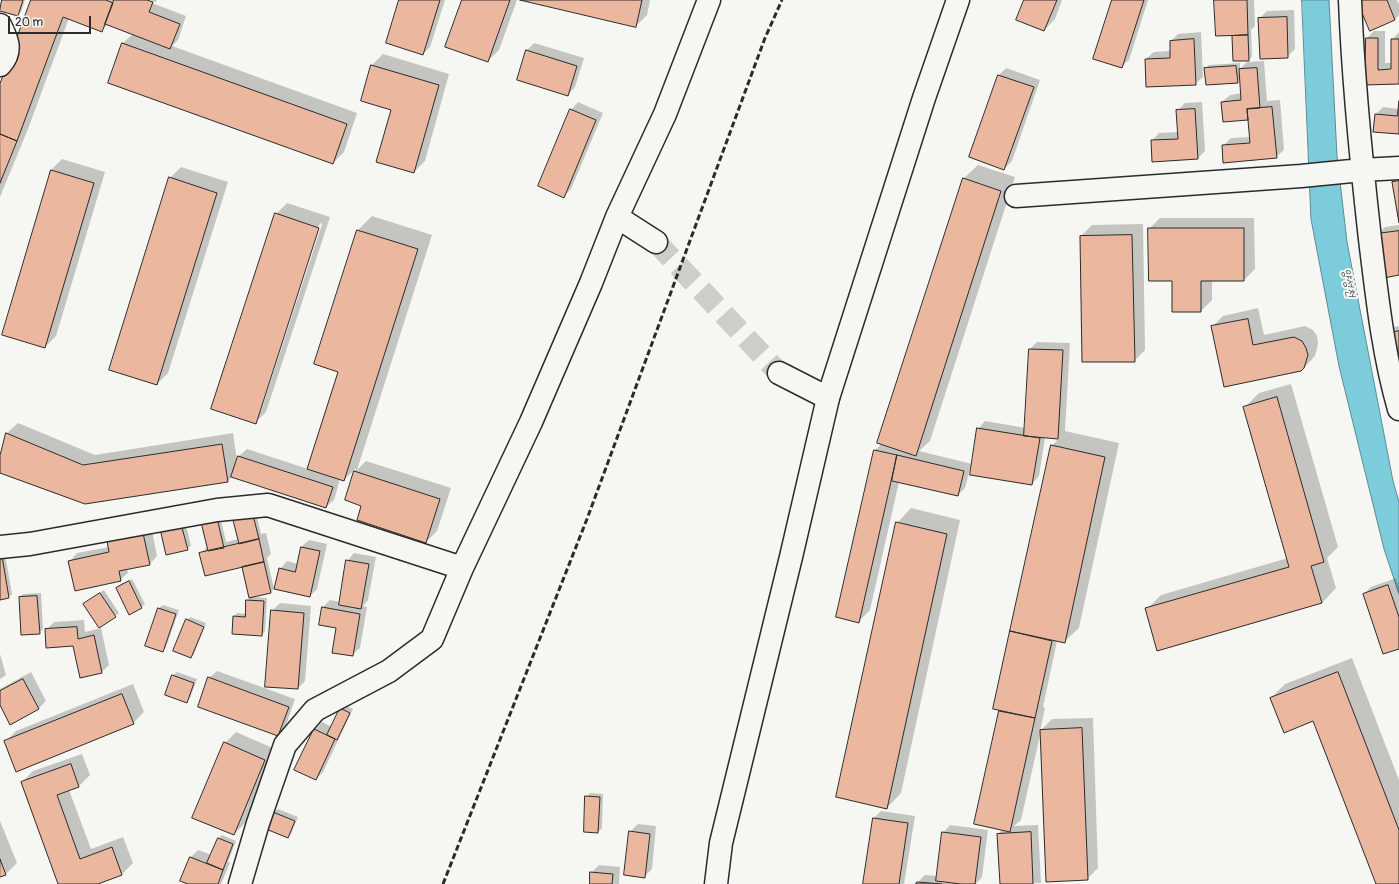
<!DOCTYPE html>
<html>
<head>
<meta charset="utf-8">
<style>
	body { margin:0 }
	#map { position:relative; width:1399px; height:884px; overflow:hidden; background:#f6f6f2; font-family:Pangolin,sans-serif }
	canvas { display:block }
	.scale { position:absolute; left:8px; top:16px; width:83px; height:18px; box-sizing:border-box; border:2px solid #2b2b2b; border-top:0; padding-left:5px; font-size:12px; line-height:14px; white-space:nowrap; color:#2b2b2b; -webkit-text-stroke:3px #f6f6f2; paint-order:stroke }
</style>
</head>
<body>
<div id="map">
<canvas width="1399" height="884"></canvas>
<div class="scale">20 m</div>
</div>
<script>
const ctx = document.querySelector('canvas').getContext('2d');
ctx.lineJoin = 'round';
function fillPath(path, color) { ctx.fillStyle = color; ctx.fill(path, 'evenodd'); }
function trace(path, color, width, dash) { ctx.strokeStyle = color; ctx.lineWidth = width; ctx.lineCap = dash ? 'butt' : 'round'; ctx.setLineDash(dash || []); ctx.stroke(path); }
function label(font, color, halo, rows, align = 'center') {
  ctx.font = font + ' Pangolin,"Poor Story",sans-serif'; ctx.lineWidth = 4; ctx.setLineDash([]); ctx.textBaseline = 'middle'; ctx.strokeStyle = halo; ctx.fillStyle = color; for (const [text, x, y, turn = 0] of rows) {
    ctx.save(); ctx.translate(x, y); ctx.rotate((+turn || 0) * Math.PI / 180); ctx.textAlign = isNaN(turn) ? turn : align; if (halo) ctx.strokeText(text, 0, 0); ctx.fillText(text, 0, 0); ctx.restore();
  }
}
const water = new Path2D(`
	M1302 0H1329L1337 156 1347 242 1393 481 1399 502V594L1384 549 1339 366 1311 219Z`);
fillPath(water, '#7dccdb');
trace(water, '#5c8c95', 1);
fillPath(new Path2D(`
	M3 0H25L21 12 18 15 0 10Z
	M32 0H144L186 16 178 40 172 46 357 113 344 152 333 163 109 82 123 43 133 34 108 24 102 30 69 18 28 129 0 197V87Z
	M150 0H157L156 2Z
	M400 0H445L430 47 423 54Z
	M463 0H517L499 50 488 61Z
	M524 0H650L647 15 636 26Z
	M1025 0H1062L1055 19 1044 30Z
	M1113 0H1148L1129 60 1121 67Z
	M1215 0H1254L1255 26 1251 30 1252 56 1249 60H1234L1233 36 1234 34Z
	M1358 0H1397L1399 4V15L1395 19 1370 30Z
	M1294 10 1295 49 1287 57 1259 19 1267 11Z
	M1374 31H1385V63H1392V40L1399 32V83L1366 84 1367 38Z
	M1201 32 1203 77 1195 84 1146 59 1154 52 1171 51V41L1178 34Z
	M534 43 584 58 575 87 568 95 527 50Z
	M383 54 449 74 425 161 414 172 393 109 372 65Z
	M1264 61 1267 101 1280 100 1284 150 1276 157 1223 146 1231 138 1251 137 1249 119 1222 102 1230 95 1242 93 1241 78 1237 82 1205 69 1209 65 1240 63V69L1247 62Z
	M1006 68 1040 80 1012 161 1004 169 970 157 999 75Z
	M578 102 603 113 571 189 564 196 571 110Z
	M1202 102 1205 151 1198 158 1152 141 1159 133 1179 132 1177 111 1185 103Z
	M1383 107 1399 109V133L1376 114Z
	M62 159 105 172 56 336 45 347 51 170Z
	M978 165 1015 177 930 441 919 451 972 464 978 429 985 421 1026 428 1030 349 1037 342 1070 343 1065 431 1119 443 1079 628 1064 642 1057 641 1043 707 1045 708 1040 731 1052 719 1093 718 1098 868 1087 879 1041 731 1021 820 1014 826 1038 825 1041 883 1001 884 998 834 1003 829 975 823 1000 710 1011 632 1052 446 1059 438H1045L1039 476 1032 484 971 464 965 488 958 495 899 482 870 610 859 621 875 450 882 444 963 179Z
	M181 167 228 182 168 373 157 384 170 178Z
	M287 203 330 217 266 412 255 423 276 214ZM320 223 322 224 261 411H259Z
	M372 216 432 235 357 470 366 461 451 488 437 531 426 542 363 505 346 499 356 468 344 480 340 479 334 500 326 507 233 476 228 481 85 503 0 472V459L7 433 18 423 95 455 233 433 237 461 239 456 247 449 308 469 339 371 315 363 358 230Z
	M1160 218H1254L1255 269 1244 280H1212V300L1201 311 1173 280 1149 229Z
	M1143 224 1145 350 1134 361 1081 236 1092 225Z
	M1399 225V274L1377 235 1385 227Z
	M1258 308 1264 335 1305 326 1313 330 1317 336 1318 344 1315 356 1304 368 1301 370 1212 327 1223 316Z
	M1399 326V376L1387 334 1394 327Z
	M1291 384 1338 547 1327 558 1336 588 1322 603 1147 609 1161 595 1288 558 1245 407 1259 393Z
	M255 508 261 534 266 533 271 554 267 558 274 589 271 592 253 597 267 598 265 631 262 635 234 617 237 613 246 614 247 600 250 598 243 566 201 553 207 547 202 522 220 516 226 542 239 539Z
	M911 508 960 520 901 793 887 808 897 523Z
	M185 521 191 546 187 549 167 554Z
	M151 526 157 556 150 564 127 568 128 573 120 580 70 561 77 553 109 547Z
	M309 540 327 544 317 589 310 596 280 569 287 561 298 564 301 547Z
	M354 553 376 557 368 600 363 606 367 607 360 648 352 655 337 628 323 607 330 600 340 602 347 561Z
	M0 554H5L12 594 8 597 0 599Z
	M1396 578 1399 588V648L1364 594 1371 587Z
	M132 579 145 604 141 607 117 588 121 584Z
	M104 590 119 613 115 616 84 604Z
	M41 593 43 629 39 633 20 597 23 594Z
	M280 603 311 606 305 681 298 688 272 611Z
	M163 605 179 610 166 647 163 651 159 608Z
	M190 617 206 623 194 654 191 657 187 620Z
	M84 620 85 632 101 628 109 665 102 672 81 677 74 645 46 630 54 622Z
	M0 654 6 675 0 679Z
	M1352 658 1399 780V884H1377L1314 720 1271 698 1285 684Z
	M217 671 295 699 285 728 278 735 209 678Z
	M31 672 46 701 38 709 0 703V689Z
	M177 672 197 679 190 698 186 701 166 694 173 675Z
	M133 684 144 712 133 723 5 742 16 731Z
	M344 705 353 709 323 772 316 779 315 730 322 722 332 727 341 709Z
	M236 732 275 749 245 823 234 834 225 743Z
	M82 754 90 775 79 786 69 790 91 849 123 837 133 863 122 874 95 884H59L22 782 33 771Z
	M590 793 603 794 602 828 598 832 586 797Z
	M278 809 298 817 291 834 288 837 267 829 274 812Z
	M881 811 915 816 904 884H864L874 818Z
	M0 821 17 863 6 874 0 876Z
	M638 824 656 826 652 869 644 877 630 832Z
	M950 825 988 830 982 877 976 884H917L918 882 925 875 937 876 943 833Z
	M222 835 236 841 228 862 230 863 221 884H191V857L198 850 212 855 218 839Z
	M599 865 620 867 619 884H591V873Z`), '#0003');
const building = new Path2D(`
	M2 0H23L18 16 0 11Z
	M31 0H106L113 3 102 32 63 17 17 141 0 134V84Z
	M114 0H147L153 2 149 12 180 24 170 49 105 24Z
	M399 0H440L423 55 386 43Z
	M462 0H510L488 62 445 47Z
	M520 0H642L636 27Z
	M1024 0H1057L1044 31 1016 20Z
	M1112 0H1144L1122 68 1093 59Z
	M1214 0H1247L1248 35 1216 36Z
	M1357 0H1387L1395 20 1370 31Z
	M1287 17 1288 58 1260 59 1258 18Z
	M1248 35 1249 61H1233L1232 36Z
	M1366 38H1378V70L1391 69V39H1399V84L1365 85Z
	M1194 39 1196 85 1146 87 1145 59 1170 58V41Z
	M122 43 347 124 333 164 108 83Z
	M526 50 577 66 568 96 517 80Z
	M371 65 439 85 414 173 376 162 391 110 361 101Z
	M1236 66 1238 83 1206 85 1204 68Z
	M1257 68 1260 108 1247 109 1248 120 1223 122 1221 102 1241 100 1239 69Z
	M998 75 1034 87 1004 170 969 157Z
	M1399 101V134L1373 132 1375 114 1397 116Z
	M1272 107 1277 158 1223 163 1222 145 1250 143 1247 109Z
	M570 109 596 120 564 198 538 186Z
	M1195 109 1198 159 1152 162 1151 140 1178 139 1176 110Z
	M0 134 17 141 0 183Z
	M51 170 94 183 45 348 2 335Z
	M169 177 217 193 157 385 109 370Z
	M963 178 1001 191 916 456 877 443Z
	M1399 181V223L1392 182Z
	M275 213 319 228 256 424 211 409Z
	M1148 228H1244V281H1201V312H1172V281H1149Z
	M357 230 418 249 344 481 307 469 338 372 314 364Z
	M1399 231V275L1384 278 1376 234Z
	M1132 235 1135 362H1082L1080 236Z
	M1248 319 1253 345 1294 337 1302 341 1306 348 1308 355 1304 368 1301 371 1224 387 1211 326Z
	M1399 331V377L1386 334Z
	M1029 349 1063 350 1058 439 1024 436Z
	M1277 397 1324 562 1311 566 1322 603 1157 651 1145 608 1289 567 1243 407Z
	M977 428 1040 438 1032 485 970 475Z
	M6 433 83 465 222 444 228 482 85 504 0 473V456Z
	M1051 445 1105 457 1065 643 1010 631Z
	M874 450 897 455 859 623 836 617Z
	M897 455 964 471 958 496 892 481Z
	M238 456 333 487 326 508 231 477Z
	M354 471 440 499 426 543 357 520 361 506 345 500Z
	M252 511 259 539 239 544 232 516Z
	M217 518 224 548 208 551 201 522Z
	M896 522 947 534 887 809 836 797Z
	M181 524 188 550 166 555 160 529Z
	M143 533 150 565 119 571 121 581 75 591 68 561 109 552 107 541Z
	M259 539 264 562 205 576 199 553Z
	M301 547 320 551 310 597 274 589 279 568 295 572Z
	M2 556 9 598 0 600V557Z
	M346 560 369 564 361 609 339 605Z
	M264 562 271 593 249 598 242 567Z
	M129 581 142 608 129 615 116 588Z
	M1388 585 1399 617V649L1383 654 1363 594Z
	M100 593 116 617 99 628 83 604Z
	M37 596 40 634 21 635 19 597Z
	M246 600 264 601 262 636 232 634 233 616 245 617Z
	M322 607 360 614 353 656 332 653 336 628 319 625Z
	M158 608 176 614 163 652 145 646Z
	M271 610 304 613 298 689 265 687Z
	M186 619 204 627 191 658 173 651Z
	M77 627 78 639 94 635 102 673 80 678 73 646 46 648 45 629Z
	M1010 631 1052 641 1035 718 993 709Z
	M1338 672 1399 830V884H1376L1313 721 1284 733 1270 698Z
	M172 675 194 683 187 703 165 695Z
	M208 677 289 707 278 736 198 707Z
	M23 679 39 709 10 725 0 705V691Z
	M122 694 134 724 16 772 4 741Z
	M340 708 350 713 337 740 327 735Z
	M999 711 1035 718 1010 832 974 824Z
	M1082 728 1088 880 1046 882 1040 730Z
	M314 729 335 739 316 780 294 770Z
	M224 742 265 760 234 835 192 818Z
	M71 764 79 787 57 795 80 859 112 847 122 875 98 884H58L21 782Z
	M585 796 600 797 598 833 584 832Z
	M273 812 295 821 288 838 266 829Z
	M873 818 908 823 899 884H863Z
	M629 831 650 834 645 878 624 875Z
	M942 832 981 837 975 884H961L936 881Z
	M1031 832 1033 884H1000L997 834Z
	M218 838 233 844 223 870 207 863Z
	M190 857 223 870 218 884H188L180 881Z
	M0 859 6 875 0 877Z
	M590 872 613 874 612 884H590Z
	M917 882 942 884H916Z`);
fillPath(building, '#ebb79e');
trace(building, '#2b2b2b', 1);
trace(new Path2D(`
	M656 242 779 373`), '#cdcdca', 22, [22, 11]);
const street = new Path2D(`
	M1350 0C1353 80 1361 159 1370 239 1377 296 1383 354 1399 409
	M0 25C7 39 13 51 0 65
	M1016 196 1301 176 1362 170 1399 168
	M617 217 656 242
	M779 373 828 398
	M0 547 30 544 217 510 268 505 462 568
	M240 884 258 823 285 745 315 710 389 671 432 639 462 568 531 422 591 283 617 217 665 114 709 0`);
const primary = new Path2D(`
	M716 884 721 843 791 557 828 398 924 98 958 0`);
trace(street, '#2b2b2b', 25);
trace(primary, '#2b2b2b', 25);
trace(street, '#f6f6f2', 22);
trace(primary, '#f6f6f2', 22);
trace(new Path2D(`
	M443 884 587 519 765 38 782 0`), '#2b2b2b', 3, [6, 3]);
label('italic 12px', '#445b60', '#f6f6f2', [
	["양성천",1348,283,80]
]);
</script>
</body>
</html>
